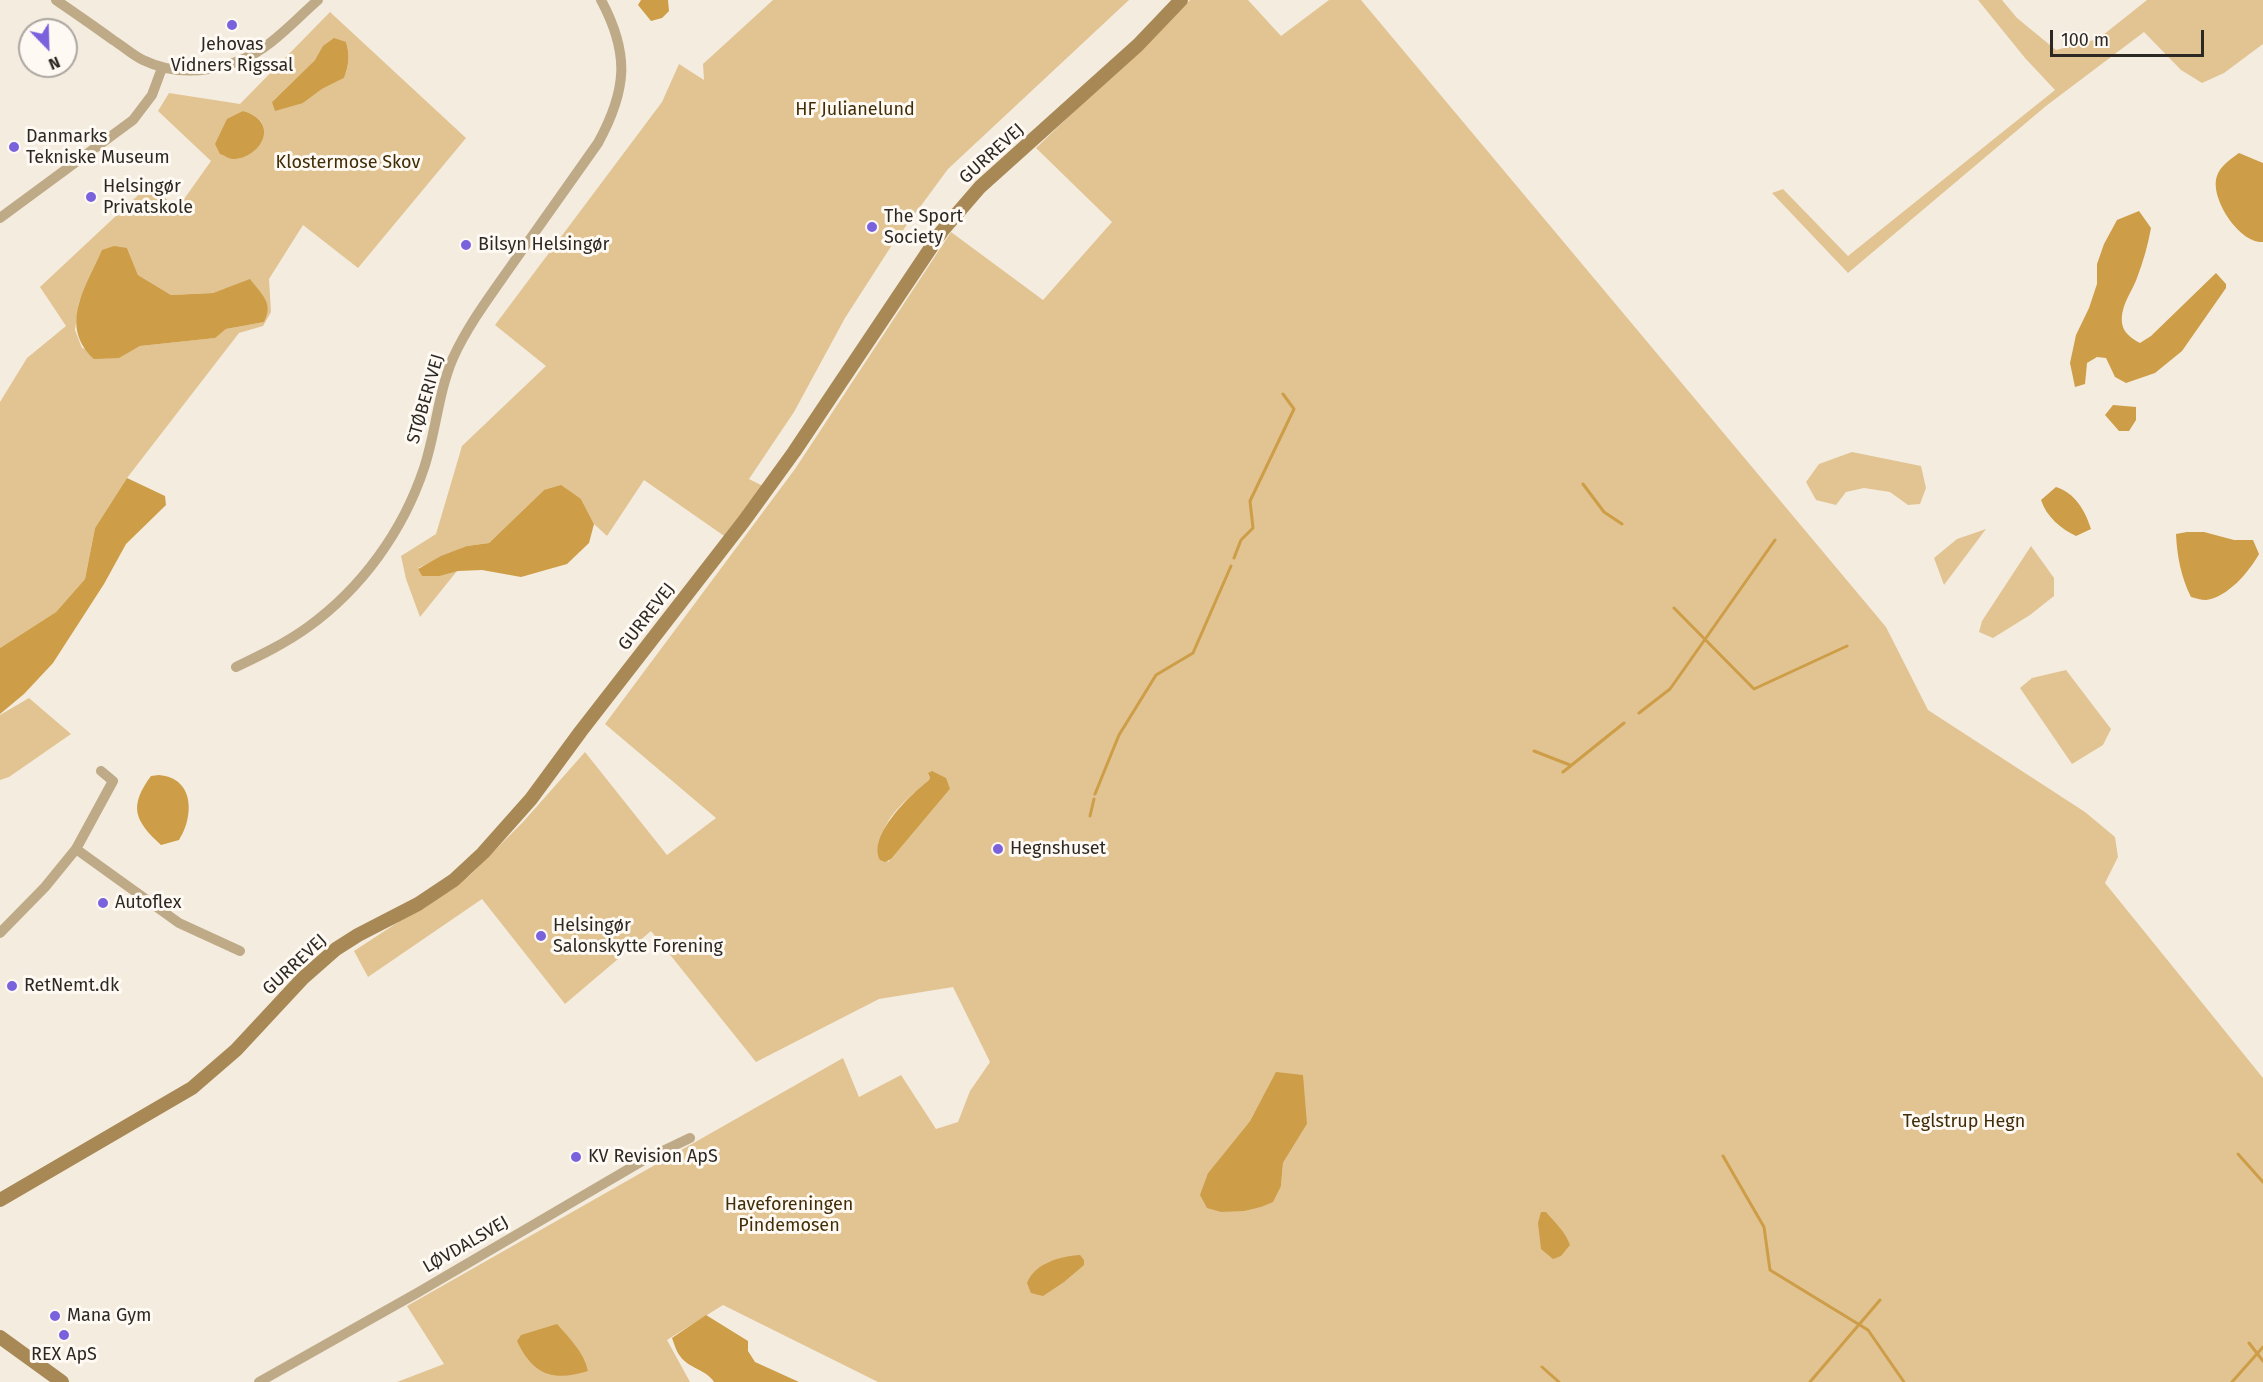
<!DOCTYPE html>
<html>
<head>
<meta charset="utf-8">
<style>
	body { margin:0 }
	#map { position:relative; width:2263px; height:1382px; overflow:hidden; background:#f4ecdf; font-family:"Fira Sans",sans-serif }
	canvas { display:block }
	.north { position:absolute; left:18px; top:18px; width:60px; height:60px; box-sizing:border-box; background:#fef9f2; border:2px solid #aaa6a0; border-radius:50%; rotate:157deg; font-size:16px; font-weight:700; line-height:24px; text-align:center; color:#2c2925 }
	.north::after { content:''; display:block; margin:auto; width:21px; height:27px; background:#7b62dd; clip-path:polygon(50% 0,100% 100%,50% 72%,0 100%) }
	.scale { position:absolute; left:2050px; top:30px; width:154px; height:27px; box-sizing:border-box; border:3px solid #2c2925; border-top:0; padding-left:8px; font-size:18px; line-height:21px; white-space:nowrap; color:#2c2925; -webkit-text-stroke:4px #fef9f2; paint-order:stroke }
</style>
</head>
<body>
<div id="map">
<canvas width="2263" height="1382"></canvas>
<div class="north">N</div>
<div class="scale">100 m</div>
</div>
<script>
const ctx = document.querySelector('canvas').getContext('2d');
ctx.lineJoin = 'round';
function fillPath(path, color) { ctx.fillStyle = color; ctx.fill(path, 'evenodd'); }
function trace(path, color, width, dash) { ctx.strokeStyle = color; ctx.lineWidth = width; ctx.lineCap = dash ? 'butt' : 'round'; ctx.setLineDash(dash || []); ctx.stroke(path); }
function label(font, color, halo, rows, align = 'center') {
  ctx.font = font + ' "Fira Sans",sans-serif'; ctx.lineWidth = 6; ctx.setLineDash([]); ctx.textBaseline = 'middle'; ctx.strokeStyle = halo; ctx.fillStyle = color; for (const [text, x, y, turn = 0] of rows) {
    ctx.save(); ctx.translate(x, y); ctx.rotate((+turn || 0) * Math.PI / 180); ctx.textAlign = isNaN(turn) ? turn : align; if (halo) ctx.strokeText(text, 0, 0); ctx.fillText(text, 0, 0); ctx.restore();
  }
}
fillPath(new Path2D(`
	M773 0H1129L948 169 892 245 845 318 794 412 749 479 765 487 727 538 644 480 607 536 594 524 581 499 544 490 489 543 467 546 418 568 422 576H440L457 571 420 617 406 579 401 556 436 534 462 446 546 366 495 325 662 102 679 64 704 80 703 64Z
	M1190 0H1248L1281 36 1329 0H1361L1886 627 1928 710 2085 812 2115 837 2118 857 2105 883 2263 1078V1382H878L723 1305 667 1340 690 1382H397L444 1364 407 1306 843 1058 859 1097 901 1075 936 1129 958 1122 970 1091 990 1062 953 987 879 999 756 1062 651 931 565 1004 482 899 368 977 354 951 470 875 523 822 585 752 667 855 716 818 605 724 795 469 951 232 1043 300 1112 222 1036 148ZM928 774 950 789 888 862C886 854 883 845 883 837 883 817 914 793 928 781L930 778ZM1262 1099 1307 1124 1283 1163 1281 1186 1261 1207 1221 1212 1208 1173 1250 1121Z
	M1978 0H2002L2017 18 2056 50 2098 39 2147 0H2263V44L2224 73 2202 83 2181 70 2144 32 2046 106 1848 273 1772 193 1783 189 1848 256 2055 90 2025 58Z
	M330 12 466 138 358 268 303 225 269 279 271 312 263 326 239 333 127 478 95 528 85 579 56 612 0 648V402L27 358 66 326 40 287 150 184 177 209 211 161 158 111 169 93 240 104ZM346 42C350 55 349 65 344 78L322 89 303 103 272 102 315 60ZM243 111C266 118 269 130 256 148ZM127 248 138 275 171 295 213 293 250 280 263 322 226 329 214 338 140 346 118 358 82 348 75 330 79 302Z
	M1852 452 1921 466 1926 488 1920 504 1908 505 1890 492 1864 488 1846 492 1836 505 1816 500 1806 482 1819 464Z
	M1986 529 1944 585 1934 558 1957 539Z
	M2031 546 2054 578V596L2030 615 1993 638 1979 632 1982 621Z
	M2066 670 2111 729 2103 745 2072 764 2020 688 2032 678Z
	M29 698 71 734 9 777 0 780V715Z`), '#e2c493');
fillPath(new Path2D(`
	M641 0H668L669 11 662 18 651 21 638 5Z
	M334 38 346 42C350 55 349 65 344 78L322 89 303 103 275 111 272 102 315 60 323 46Z
	M243 111C282 122 260 159 233 159 229 159 224 155 220 154L215 144 227 119Z
	M2239 153 2263 163V242C2240 244 2209 198 2217 176 2220 166 2231 159 2239 153Z
	M2139 211 2151 228C2148 245 2143 262 2137 278 2131 294 2118 309 2123 327 2125 334 2134 340 2140 343L2151 336 2216 273 2226 284V288L2182 351 2155 373 2126 383 2115 377 2106 358 2097 357 2087 363 2085 384 2075 387 2070 363 2076 335 2089 308 2097 284V264L2104 244 2117 220Z
	M114 246 127 248 138 275 171 295 213 293 250 279C262 295 274 303 264 322L226 329 215 338 140 346 119 358 94 359C58 326 86 287 102 250Z
	M2113 405 2136 407V420L2129 431H2119L2105 415Z
	M127 478 165 496 166 505 126 544 104 584 53 663 24 694 0 714V648L56 612 85 579 95 528Z
	M561 485 581 499 594 524 589 543 567 564 521 577 482 570 458 571 440 576H422L418 569 441 556 467 546 489 543 544 490Z
	M2056 487C2075 493 2085 510 2091 529L2076 536C2061 529 2046 516 2041 500Z
	M2187 532H2204L2234 540H2253L2259 554C2249 572 2228 597 2206 600 2201 600 2196 598 2191 597 2181 577 2177 556 2176 534Z
	M932 771 946 778 950 789 891 859 885 862 880 860C867 836 911 794 928 781L930 778 928 773Z
	M159 775C195 778 194 817 179 840L161 845C135 821 128 807 151 776Z
	M1276 1072 1303 1075 1307 1124 1283 1163 1281 1186 1273 1202 1261 1207 1244 1211 1221 1212 1207 1208 1200 1195 1208 1173 1250 1121Z
	M1541 1212H1546C1555 1223 1565 1231 1570 1245L1561 1256 1553 1259 1541 1249 1538 1223Z
	M1080 1255 1084 1260V1265L1064 1282 1043 1296 1031 1293 1027 1283C1035 1263 1061 1256 1080 1255Z
	M706 1315 748 1341V1351L755 1362 799 1382H714C707 1370 688 1368 680 1356 676 1351 674 1343 672 1338Z
	M557 1324C569 1338 584 1352 588 1371 553 1382 533 1375 517 1341L521 1335Z`), '#cd9d47');
trace(new Path2D(`
	M1583 484 1604 512 1622 524
	M1234 558 1241 540 1253 528 1250 501 1294 409 1283 394
	M1674 608 1754 689 1847 646
	M1639 713 1670 689 1775 540
	M1534 751 1570 765
	M1563 772 1624 723
	M1095 794 1119 735 1156 675 1193 653 1231 566
	M1090 816 1094 799
	M2238 1154 2263 1182
	M1723 1156 1764 1227 1770 1270 1868 1330 1904 1382
	M2249 1343 2263 1361
	M1542 1367 1559 1382
	M1810 1382 1880 1300
	M2232 1382 2263 1347`), '#cd9d47', 3);
trace(new Path2D(`
	M56 0C75 13 94 26 113 40 123 46 132 55 143 60 184 80 235 70 270 43 287 30 302 14 318 0
	M0 218 133 120 152 95 162 68
	M236 667C261 655 286 643 308 627 362 588 403 531 424 468 436 432 438 393 453 358 468 325 490 296 511 266 540 225 569 184 598 143 627 90 630 54 601 0
	M76 849 179 923 240 951
	M0 933 45 887 76 849 113 781 101 771
	M259 1382 417 1293 644 1160 690 1138`), '#bfaa87', 10);
trace(new Path2D(`
	M0 1200 192 1088 236 1050 303 978 336 949 358 935 418 904 454 880 483 853 531 799 581 731 744 521 794 452 942 231 980 187 1138 45 1181 0
	M0 1337 62 1382`), '#a88854', 14);
for (const [x, y, r, color] of [
	[232,25,6,"#7b62dd"],
	[14,147,6,"#7b62dd"],
	[91,197,6,"#7b62dd"],
	[872,227,6,"#7b62dd"],
	[466,245,6,"#7b62dd"],
	[998,849,6,"#7b62dd"],
	[103,903,6,"#7b62dd"],
	[541,936,6,"#7b62dd"],
	[12,986,6,"#7b62dd"],
	[576,1157,6,"#7b62dd"],
	[55,1316,6,"#7b62dd"],
	[64,1335,6,"#7b62dd"]
]) { const dot = new Path2D(); dot.arc(x, y, r, 0, 2 * Math.PI); ctx.fillStyle = color; ctx.fill(dot); trace(dot, '#fef9f2', 2); }
label('18px', '#2c2925', '#fef9f2', [
	["Jehovas",232,45,"center"],
	["Vidners Rigssal",232,66,"center"],
	["Danmarks",26,137],
	["Tekniske Museum",26,158],
	["Helsingør",103,187],
	["Privatskole",103,208],
	["The Sport",884,217],
	["Society",884,238],
	["Bilsyn Helsingør",478,245],
	["Hegnshuset",1010,849],
	["Autoflex",115,903],
	["Helsingør",553,926],
	["Salonskytte Forening",553,947],
	["RetNemt.dk",24,986],
	["KV Revision ApS",588,1157],
	["Mana Gym",67,1316],
	["REX ApS",64,1355,"center"]
], 'left');
label('18px', '#412d07', '#fef9f2', [
	["HF Julianelund",855,110],
	["Klostermose Skov",348,163],
	["Teglstrup Hegn",1964,1122],
	["Haveforeningen",789,1205],
	["Pindemosen",789,1226]
]);
label('18px', '#2c2925', '#fef9f2', [
	["GURREVEJ",992,154,-42],
	["STØBERIVEJ",426,399,-74],
	["GURREVEJ",647,617,-52],
	["GURREVEJ",295,965,-43],
	["LØVDALSVEJ",466,1245,-30]
]);
</script>
</body>
</html>
